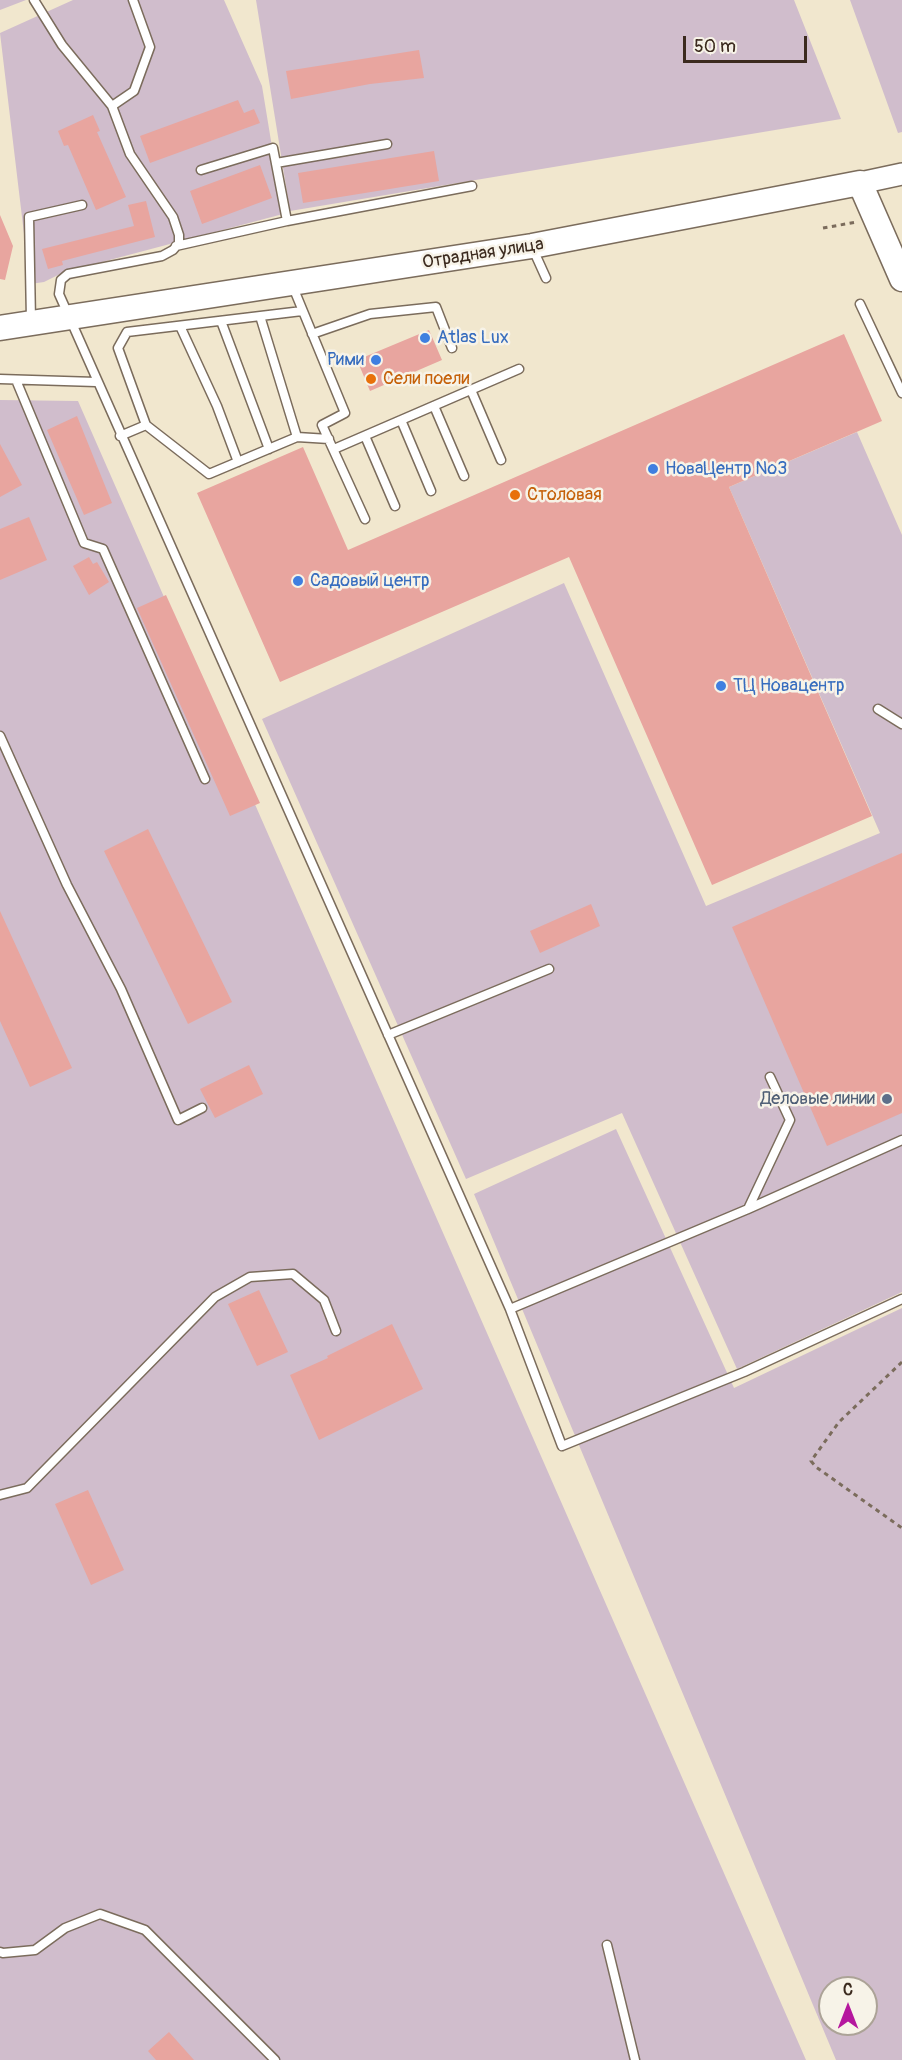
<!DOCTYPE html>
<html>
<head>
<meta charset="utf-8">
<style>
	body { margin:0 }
	#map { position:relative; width:902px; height:2060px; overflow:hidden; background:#f1e7ce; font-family:Pangolin,sans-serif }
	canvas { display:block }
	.north { position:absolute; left:818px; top:1976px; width:60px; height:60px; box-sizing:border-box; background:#f7f3e8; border:2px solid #aca397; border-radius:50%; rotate:0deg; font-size:16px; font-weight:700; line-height:24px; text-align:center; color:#3b2a1e }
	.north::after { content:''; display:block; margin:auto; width:21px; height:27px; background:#b5179e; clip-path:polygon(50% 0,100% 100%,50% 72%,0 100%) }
	.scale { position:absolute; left:683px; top:36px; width:124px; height:27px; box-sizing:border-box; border:3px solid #3b2a1e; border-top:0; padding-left:8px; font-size:18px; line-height:21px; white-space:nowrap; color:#3b2a1e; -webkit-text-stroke:4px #f7f3e8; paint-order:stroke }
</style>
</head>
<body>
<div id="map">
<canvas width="902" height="2060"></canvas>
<div class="north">С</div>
<div class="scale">50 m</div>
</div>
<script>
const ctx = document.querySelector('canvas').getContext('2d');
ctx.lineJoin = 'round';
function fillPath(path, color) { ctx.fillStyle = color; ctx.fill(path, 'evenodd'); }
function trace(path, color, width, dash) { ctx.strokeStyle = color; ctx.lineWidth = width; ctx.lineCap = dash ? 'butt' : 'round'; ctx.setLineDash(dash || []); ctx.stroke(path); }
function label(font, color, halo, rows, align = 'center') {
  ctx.font = font + ' Pangolin,sans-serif'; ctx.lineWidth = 5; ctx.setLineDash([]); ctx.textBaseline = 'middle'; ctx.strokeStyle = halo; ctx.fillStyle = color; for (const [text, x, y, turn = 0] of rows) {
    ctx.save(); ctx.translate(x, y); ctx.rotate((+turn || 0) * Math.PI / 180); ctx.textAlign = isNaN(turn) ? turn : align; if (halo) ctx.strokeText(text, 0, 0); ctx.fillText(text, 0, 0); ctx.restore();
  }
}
fillPath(new Path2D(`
	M0 0H26L0 10Z
	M73 0H224L262 86 283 214 87 266 58 275 44 282 30 284 0 33Z
	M256 0H794L841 119 290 211Z
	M850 0H902V132L898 133Z
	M0 400 78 401 806 2060H0Z
	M857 432 902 535V1292L737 1369 622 1113 466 1179 262 719 564 583 706 906 880 833 729 487Z
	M616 1129 734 1388 902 1308V2060H836L474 1194ZM830 1988H866V2024H830Z`), '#d0bdcc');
fillPath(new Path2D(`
	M419 50 424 78 370 84 291 99 286 71Z
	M238 100 244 113 254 109 260 123 150 163 140 136Z
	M93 115 100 131 97 132 126 197 96 210 68 145 64 146 58 131Z
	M434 151 439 181 303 203 298 173Z
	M260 165 272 198 202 224 190 191Z
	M146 201 155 237 62 261 63 265 48 269 42 249 134 226 128 205Z
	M0 215 13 246 5 280 0 279Z
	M429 330 442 360 370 391 357 360Z
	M844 334 882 421 729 487 872 816 712 885 569 557 280 682 197 493 303 447 348 550Z
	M77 416 112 503 84 515 47 430Z
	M0 444 22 485 0 497Z
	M29 517 47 560 0 580V529Z
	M89 557 93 564 97 562 109 582 89 595 73 566Z
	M166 595 260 803 230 816 137 608Z
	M148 829 232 1002 188 1024 104 851Z
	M902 853V1113L827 1146 732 927Z
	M591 904 600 926 540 953 530 931Z
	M0 911 72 1068 30 1087 0 1021Z
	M249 1065 263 1094 215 1118 200 1089Z
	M259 1290 288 1352 257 1366 228 1304Z
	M392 1324 423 1389 319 1440 290 1375 328 1358 327 1356Z
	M88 1490 124 1570 91 1585 55 1504Z
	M169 2032 194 2060H156L148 2051Z`), '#e8a59f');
const service = new Path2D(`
	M34 0 62 45 112 106 134 91 150 47 133 0
	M112 106 130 154 173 217 179 235V243L173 250 162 256 68 274 61 280 59 294 510 1309 562 1446 744 1372 902 1299
	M276 163 387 144
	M287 221 472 186
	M176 246 287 221 273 148 201 170
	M532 247 546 278
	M293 287 345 413 322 425 365 519
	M860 304 902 393
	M260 316 297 437
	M31 320 29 217 82 205
	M221 321 269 449
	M180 326 217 406 238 462
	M312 334 370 314 436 307 452 348
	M0 379 96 382
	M16 380 84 543 103 549 205 779
	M471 390 501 460
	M434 406 464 476
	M401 420 431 491
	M146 425 118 348 127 332 302 311
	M120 436 146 425 209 474 297 437 329 439
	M365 436 395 506
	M334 449 519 369
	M878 709 902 724
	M0 736 67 885 121 989 178 1120 202 1108
	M388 1035 549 969
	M748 1209 790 1120 770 1077
	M510 1309 748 1209 902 1140
	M0 1495 27 1488 215 1297 250 1277 293 1274 324 1300 336 1331
	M607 1945 635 2060
	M0 1952 3 1953 35 1950 65 1928 100 1914 145 1930 275 2060`);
const tertiary = new Path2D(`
	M860 183 902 174`);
const secondary = new Path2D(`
	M0 328 532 246 860 183 902 279`);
trace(service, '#7b6c5c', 11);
trace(tertiary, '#7b6c5c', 24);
trace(secondary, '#7b6c5c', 27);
trace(new Path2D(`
	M823 228 857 222
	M902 1362 839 1422 811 1461 816 1467 902 1528`), '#7b6c5c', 3, [4.5, 4.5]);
trace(service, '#fff', 8);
trace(tertiary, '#fff', 21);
trace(secondary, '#fff', 24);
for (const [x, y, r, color] of [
	[425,338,6,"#3f7fe0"],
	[376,360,6,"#3f7fe0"],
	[371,379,6,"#e8710a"],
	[653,469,6,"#3f7fe0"],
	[515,495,6,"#e8710a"],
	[298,581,6,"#3f7fe0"],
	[721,686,6,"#3f7fe0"],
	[887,1099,6,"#5c6f8a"]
]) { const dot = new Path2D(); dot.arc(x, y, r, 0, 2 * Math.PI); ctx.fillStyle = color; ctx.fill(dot); trace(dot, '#f7f3e8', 2); }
label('18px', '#3b2a1e', '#f7f3e8', [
	["Отрадная улица",483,254,-9]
]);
label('18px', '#366cbe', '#f7f3e8', [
	["Atlas Lux",437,338],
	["Рими",364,360,"right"],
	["НоваЦентр №3",665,469],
	["Садовый центр",310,581],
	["ТЦ Новацентр",733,686]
], 'left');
label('18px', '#c56008', '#f7f3e8', [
	["Сели поели",383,379],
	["Столовая",527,495]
], 'left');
label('18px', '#4e5e75', '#f7f3e8', [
	["Деловые линии",875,1099]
], 'right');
</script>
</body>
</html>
